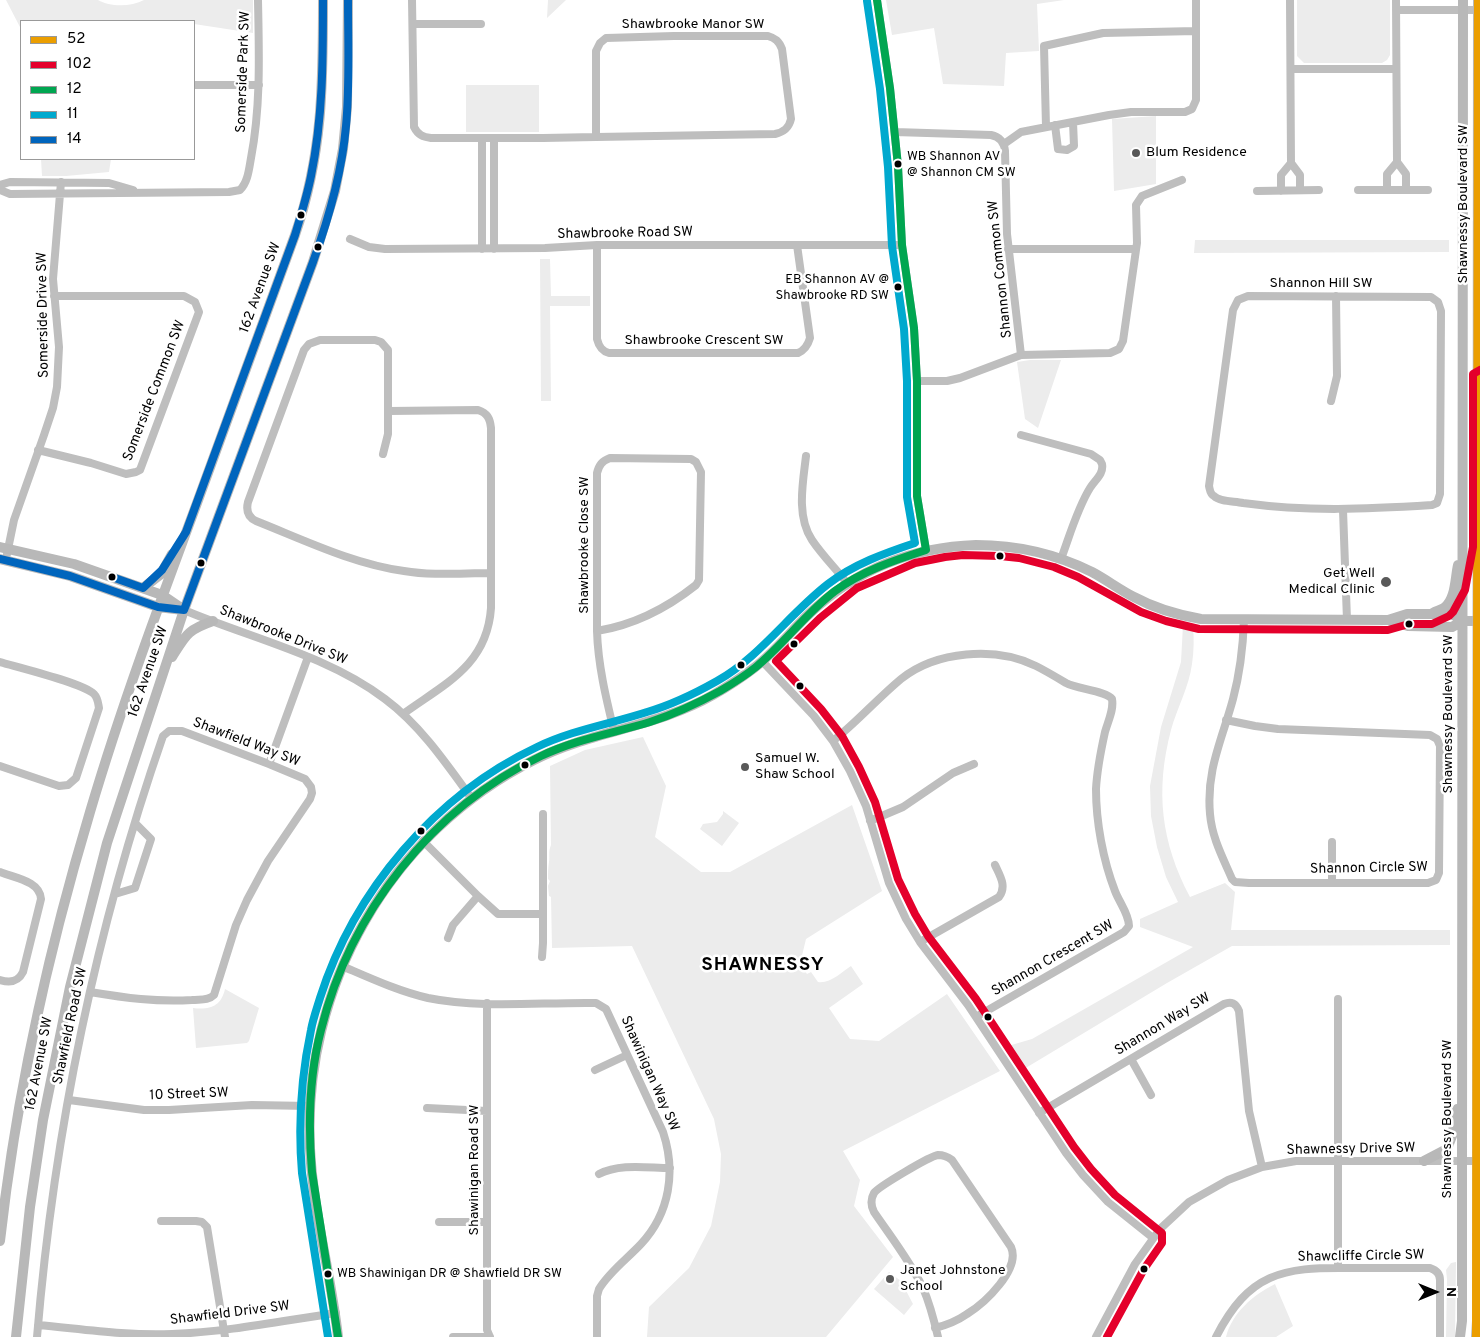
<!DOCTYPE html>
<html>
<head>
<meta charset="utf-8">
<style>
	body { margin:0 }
	#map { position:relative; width:1480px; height:1337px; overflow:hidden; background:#fff; font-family:Overpass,sans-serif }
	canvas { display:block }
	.legend { position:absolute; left:20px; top:20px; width:175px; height:140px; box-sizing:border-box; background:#fff; border:1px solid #999; margin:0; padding:6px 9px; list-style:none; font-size:15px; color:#000 }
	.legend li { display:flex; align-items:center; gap:10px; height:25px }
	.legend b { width:25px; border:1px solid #999 }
	.north { position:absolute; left:1410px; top:1267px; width:50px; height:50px; -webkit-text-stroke:4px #fff; paint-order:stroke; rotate:90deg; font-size:14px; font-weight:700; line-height:20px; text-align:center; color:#000 }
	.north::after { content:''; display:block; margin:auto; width:18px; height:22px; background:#000; clip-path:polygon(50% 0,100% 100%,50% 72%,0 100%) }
</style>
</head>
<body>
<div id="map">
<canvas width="1480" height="1337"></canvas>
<ul class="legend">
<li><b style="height:6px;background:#eb9e00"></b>52</li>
<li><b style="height:6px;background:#e4002b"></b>102</li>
<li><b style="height:6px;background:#00a651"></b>12</li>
<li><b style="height:6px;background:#00a9ce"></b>11</li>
<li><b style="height:6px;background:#0065bd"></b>14</li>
</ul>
<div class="north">N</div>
</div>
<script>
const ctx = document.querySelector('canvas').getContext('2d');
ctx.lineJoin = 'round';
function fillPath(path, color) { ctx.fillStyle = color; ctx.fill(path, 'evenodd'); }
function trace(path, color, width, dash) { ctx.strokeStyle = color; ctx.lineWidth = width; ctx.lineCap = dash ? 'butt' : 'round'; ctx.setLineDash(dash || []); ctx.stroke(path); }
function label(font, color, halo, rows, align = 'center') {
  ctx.font = font + ' Overpass,sans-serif'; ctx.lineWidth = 5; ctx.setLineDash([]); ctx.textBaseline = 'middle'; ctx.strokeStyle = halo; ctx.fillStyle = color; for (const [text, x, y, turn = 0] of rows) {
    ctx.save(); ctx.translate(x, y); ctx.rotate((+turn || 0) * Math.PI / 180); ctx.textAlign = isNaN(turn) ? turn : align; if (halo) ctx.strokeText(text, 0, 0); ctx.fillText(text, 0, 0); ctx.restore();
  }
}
fillPath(new Path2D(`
	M6 0H98C110 7 131 7 144 0H253V33L194 24V21H21V29Z
	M548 0H566L547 18Z
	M886 0H1064L1037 4 1039 51 1006 53 1004 86 943 84 934 28 892 35Z
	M1297 0H1390V55L1387 60 1382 63H1304L1297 56Z
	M466 85H539V132H466Z
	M1156 116V184L1114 191 1112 119Z
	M41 159H111L109 172 66 176H42Z
	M1195 240H1449V252L1194 253Z
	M540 259H550L551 296H590V306H550L551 401H541Z
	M1030 360H1061L1038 428 1025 419 1017 362Z
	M1183 625 1193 626C1194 638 1194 651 1192 664 1189 687 1177 708 1171 730 1155 791 1161 842 1190 897L1225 883 1235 892 1231 930H1450V945L1232 946 1167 983 1024 1069 1008 1046 1032 1039 1193 947 1140 927V919L1178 902 1166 877 1157 847 1151 816 1150 786 1161 727 1181 662Z
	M643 737 666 786 655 837 701 872H730L852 805 882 891 806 939 800 964 807 974 811 972 818 982C830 984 842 972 851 966L863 984 829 1008 850 1039 879 1041 947 994 1000 1071 843 1151 860 1180 854 1206 893 1257 826 1337H647L649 1307 689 1268 711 1226 720 1182 721 1154 714 1119 632 946 552 948 551 897 549 896 548 886 550 881 548 879C548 873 548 868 549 862 550 856 548 852 551 845L550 766 585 750Z
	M723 811 739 823 722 846 700 829 703 824 717 822 723 814Z
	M225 989 259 1008 249 1041 247 1043 196 1048 193 1008C209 1010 221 1007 225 989Z
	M1456 1262 1455 1337H1446L1447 1279 1446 1270 1451 1263Z
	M889 1272 901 1281 913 1304 904 1315 874 1289Z
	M1275 1284 1293 1326 1276 1337H1226C1232 1313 1253 1295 1275 1284Z`), '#ececec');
trace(new Path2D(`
	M412 0 414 127C418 135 423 137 431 138H543L596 137V51L600 43 606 38 674 36H768C775 38 779 41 782 49L791 119C789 128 784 132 775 134L596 137
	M877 0 890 88 898 166 902 245 914 328 917 381V496L926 550
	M1290 0 1291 163
	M1396 0 1397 162
	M1396 10H1480
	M413 24H481
	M1291 69H1396
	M194 85H259
	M1055 125 1058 149 1067 150 1074 146 1073 122
	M1046 127 1044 46 1103 33 1196 31
	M895 132 991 135C1000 137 1004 142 1005 151L1007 234 1021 355
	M494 139V249
	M1004 144 1021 132 1109 115 1131 112H1185L1192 109 1196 100V0
	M0 185 10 182 109 183 133 190
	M0 190 10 194C83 194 156 192 229 192L240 190C248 182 249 169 251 158 261 106 259 53 258 0
	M1358 190H1428
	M1387 190V174L1397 162 1406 174V190
	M1257 191 1319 190
	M1281 191V175L1291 163 1300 175V190
	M350 239 369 247 385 249 545 248 597 245H902
	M597 245V339C599 347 602 351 609 353H798C805 350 808 345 810 338L797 245
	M482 249V138
	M1008 249H1136
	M1248 296 1431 297 1438 302 1441 311 1440 494 1437 503 1432 505C1367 509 1309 512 1243 503 1235 501 1220 502 1214 496 1210 494 1210 490 1209 486L1233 310 1238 300Z
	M917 381H947L960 378 1021 355 1110 353 1119 349 1123 341 1137 243 1136 205 1142 196 1182 180
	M1331 401 1337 376 1336 296
	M389 411 478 410C487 413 490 418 491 428V608C487 666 444 684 403 714
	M1021 435 1091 454 1100 460 1102 464C1104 474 1095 480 1090 488 1077 509 1070 535 1061 559
	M38 450 91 463 126 474 136 472 140 470 199 312 195 302 184 296H54
	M383 454 388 434V350L381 342 375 340H320L309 344 304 350 248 502C246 510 248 517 256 521 304 540 353 564 404 571 432 576 462 573 491 573
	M806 456C803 482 796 516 812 540 822 555 836 569 847 583
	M1343 510 1347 620
	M7 554 14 520 44 435 53 408 57 387 59 347 53 279 61 182
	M184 610C250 638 327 655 385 699 420 725 446 763 472 799
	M597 631C634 625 667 608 696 585L699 580 701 472 696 462 691 459 610 458C602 461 599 465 597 473V631C598 665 606 698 614 731
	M762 661 814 716 833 741 850 771 866 806 889 883 906 919 920 942 968 1005 1066 1153 1083 1175 1108 1202 1153 1238
	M0 662C17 667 83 683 94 694 98 698 98 703 99 708L76 778 68 785 59 786 0 766
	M1226 720 1255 726 1278 729 1430 735 1437 739 1440 746 1439 873 1436 880 1428 883H1249L1235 882 1232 879C1223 858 1212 838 1210 814 1206 770 1222 740 1233 699 1240 673 1243 647 1244 620
	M833 741C857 722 877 699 901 679 936 651 995 646 1036 666 1046 671 1056 677 1066 683 1077 689 1106 691 1112 699 1114 710 1108 721 1105 732 1101 750 1097 770 1096 789 1096 822 1103 860 1115 891 1119 902 1129 914 1129 926L1124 932 976 1017
	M269 764 308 657
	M870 821 903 807 953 773 974 764
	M423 841 478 896 453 925 448 938
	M0 872C15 878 40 881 41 899L23 972C18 982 10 983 0 980
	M1332 882V842
	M115 894 135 888 151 839 135 823
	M478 896 498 914H543
	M920 942 999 897C1007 886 1000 876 995 865
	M542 957 543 943V814
	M342 966C370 978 398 991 428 998 482 1009 540 1002 596 1003L606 1009 663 1132C676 1171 670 1213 641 1244 627 1259 609 1272 599 1289L597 1296V1337
	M1338 999V1268
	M487 1003V1330L490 1337
	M1131 1059 1151 1095
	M595 1070 627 1055
	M69 1100 144 1110H169L252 1105 310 1106
	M427 1108 487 1111
	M1039 1113 1224 1004C1231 1001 1236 1003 1239 1011L1249 1111 1262 1167
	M599 1174C620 1163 648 1168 670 1168
	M161 1221H196L202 1222 207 1227 225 1337
	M439 1222H487
	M38 1325C82 1329 127 1336 172 1334 227 1332 281 1321 336 1313
	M935 1328C947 1325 957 1321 967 1314 985 1303 1021 1269 1011 1247L952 1160C948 1157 943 1155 938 1155 930 1156 878 1187 874 1193 870 1200 871 1206 874 1212 891 1237 910 1261 923 1288 930 1304 934 1320 938 1337
	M37 1337C54 1133 96 929 163 736L169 731H182L269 764 305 779 311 787 312 793 310 799 268 861 247 900 236 925 214 995C208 1001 200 999 192 1000 155 1002 126 998 90 992
	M453 1337H490
	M1096 1337 1135 1264 1160 1229 1189 1202 1228 1180 1262 1167 1296 1161H1477
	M1216 1337C1249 1273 1282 1267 1349 1268 1376 1268 1403 1268 1430 1268 1436 1270 1440 1273 1440 1280V1337`), '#bebebe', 8);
trace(new Path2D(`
	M0 547 74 564 162 595 184 610
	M0 559 70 576 158 607 183 610
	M143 588 161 574 172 554
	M1433 613C1436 611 1441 610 1444 608 1456 599 1455 578 1458 565
	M1388 620 1408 626 1452 627 1463 621H1478
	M172 657C186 635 187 630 213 621
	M1424 1161 1447 1149 1452 1136 1457 1109
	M0 1241C16 1096 48 952 90 812 121 707 159 605 197 503 230 413 263 324 295 235 323 154 323 84 323 0
	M16 1337 30 1207 43 1120 70 987 107 843 184 610 313 262 335 191 343 149 347 107 348 0
	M338 1337C331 1274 313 1212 310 1148 302 988 390 832 534 760 591 731 657 727 713 695 727 687 741 678 754 668 775 652 791 631 810 613 856 570 913 547 976 545 1016 545 1056 554 1092 572 1107 580 1120 590 1134 597 1156 609 1178 615 1201 619L1388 620 1407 614H1452L1463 621
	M1460 1337 1462 1321V1161L1463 0
	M1476 1337 1477 1321 1478 0`), '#b8b8b8', 10);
trace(new Path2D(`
	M1476 1337 1478 0`), '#eb9e00', 8);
trace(new Path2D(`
	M1107 1337 1144 1269 1162 1243V1233L1115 1195 1091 1169 1074 1147 976 999 928 936 915 914 898 879 875 802 859 767 842 736 821 709 776 661 820 618 857 588 915 563 945 557 963 555 1000 556 1019 558 1054 567 1078 577 1141 612 1166 621 1199 629 1388 630 1409 624H1432L1449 616 1453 612 1465 590 1473 547V374L1480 370`), '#e4002b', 8);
trace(new Path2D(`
	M338 1337 312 1172C308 1125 309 1076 321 1030 350 913 432 808 541 756 576 739 614 733 650 722 675 714 698 703 720 691 732 684 745 676 756 667 784 644 806 613 835 591 862 571 895 560 926 550L917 496V381L914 328 902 245 898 166 890 88 877 0`), '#00a651', 8);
trace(new Path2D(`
	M328 1337 302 1173C298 1125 301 1077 311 1030 313 1019 317 1008 320 998 354 891 435 795 537 747 572 730 610 724 647 712 671 705 694 694 717 681 761 656 788 615 828 584 854 564 885 553 915 543L907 497V381L904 329 892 246 888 167 880 89 867 1`), '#00a9ce', 8);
trace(new Path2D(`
	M0 559 70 576 158 607 184 610 313 262C329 218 342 172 346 126 350 84 348 42 348 0
	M112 577 143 588 162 570 186 532 295 235C301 215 307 196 311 176 323 118 323 59 323 0`), '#0065bd', 8);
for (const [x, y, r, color] of [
	[1136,153,5,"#595959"],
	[898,164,4.5,"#000"],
	[301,215,4.5,"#000"],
	[318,247,4.5,"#000"],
	[898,287,4.5,"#000"],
	[1000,556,4.5,"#000"],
	[201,563,4.5,"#000"],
	[112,577,4.5,"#000"],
	[1386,582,6,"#595959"],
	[1409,624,4.5,"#000"],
	[794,644,4.5,"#000"],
	[741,665,4.5,"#000"],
	[800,686,4.5,"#000"],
	[525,765,4.5,"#000"],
	[745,767,5,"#595959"],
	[421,831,4.5,"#000"],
	[988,1017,4.5,"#000"],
	[1144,1269,4.5,"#000"],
	[328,1274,4.5,"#000"],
	[890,1279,5,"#595959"]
]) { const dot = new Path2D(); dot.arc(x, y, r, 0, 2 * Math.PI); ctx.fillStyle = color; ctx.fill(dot); trace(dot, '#fff', 2); }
label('13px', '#000', '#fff', [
	["WB Shannon AV",907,157],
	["@ Shannon CM SW",907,173],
	["EB Shannon AV @",889,280,"right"],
	["Shawbrooke RD SW",889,296,"right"],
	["WB Shawinigan DR @ Shawfield DR SW",337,1274]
], 'left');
label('14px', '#000', '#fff', [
	["Shawbrooke Manor SW",693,25],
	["Somerside Park SW",244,72,-88],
	["Shawnessy Boulevard SW",1464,204,-90],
	["Shawbrooke Road SW",625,234,-1],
	["Shannon Common SW",1001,269,-96],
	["Shannon Hill SW",1321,284],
	["162 Avenue SW",261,288,-70],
	["Somerside Drive SW",44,315,-91],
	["Shawbrooke Crescent SW",704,341],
	["Somerside Common SW",155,391,-69],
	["Shawbrooke Close SW",585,545,-90],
	["Shawbrooke Drive SW",283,636,22],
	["162 Avenue SW",149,672,-71],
	["Shawnessy Boulevard SW",1449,714,-90],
	["Shawfield Way SW",246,743,21],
	["Shannon Circle SW",1369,869,-1],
	["Shannon Crescent SW",1053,959,-30],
	["Shannon Way SW",1163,1025,-31],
	["Shawfield Road SW",71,1026,-78],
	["162 Avenue SW",40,1064,-79],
	["Shawinigan Way SW",649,1074,66],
	["10 Street SW",189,1095,-2],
	["Shawnessy Boulevard SW",1448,1119,-90],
	["Shawnessy Drive SW",1351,1150,-1],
	["Shawinigan Road SW",475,1170,-90],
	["Shawcliffe Circle SW",1361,1257,-1],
	["Shawfield Drive SW",230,1314,-7]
]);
label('14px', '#000', '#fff', [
	["Blum Residence",1146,153],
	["Get Well",1375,574,"right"],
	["Medical Clinic",1375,590,"right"],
	["Samuel W.",755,759],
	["Shaw School",755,775],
	["Janet Johnstone",900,1271],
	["School",900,1287]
], 'left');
ctx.letterSpacing = '1px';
label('bold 19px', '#000', '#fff', [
	["SHAWNESSY",763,966]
]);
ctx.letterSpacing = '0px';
</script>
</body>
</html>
